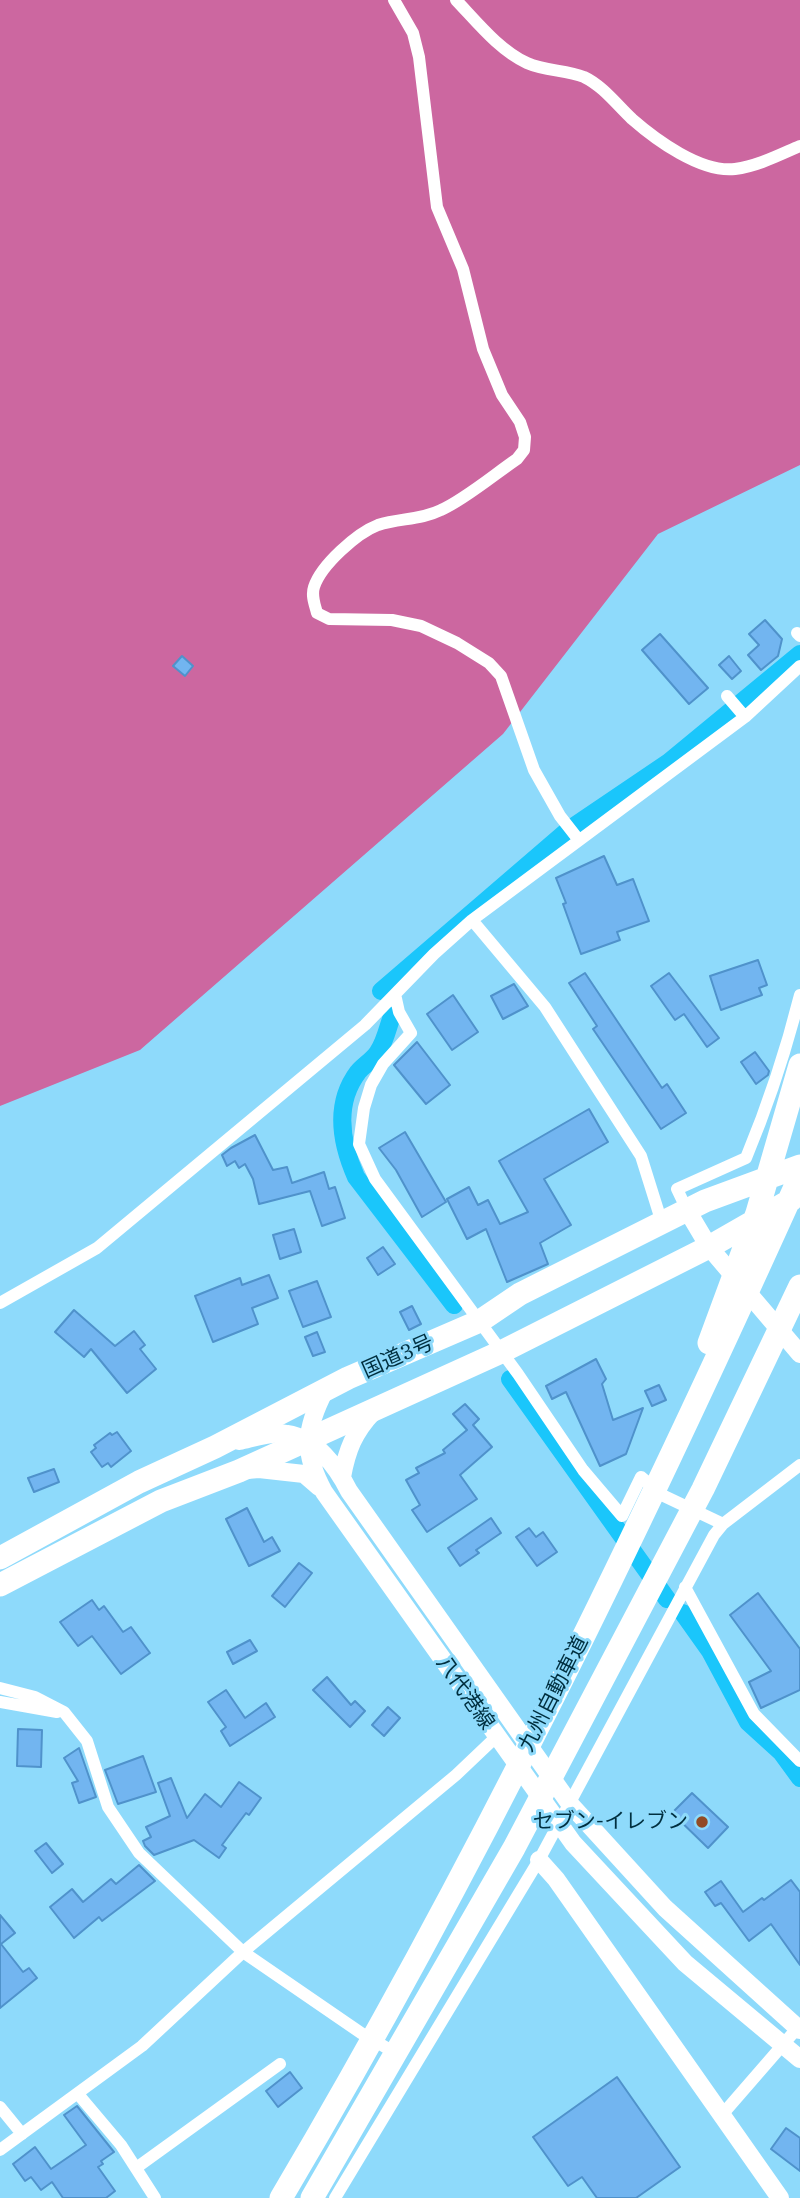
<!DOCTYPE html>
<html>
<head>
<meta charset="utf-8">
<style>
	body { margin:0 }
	canvas { display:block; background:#8edafb }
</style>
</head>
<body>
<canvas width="800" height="2198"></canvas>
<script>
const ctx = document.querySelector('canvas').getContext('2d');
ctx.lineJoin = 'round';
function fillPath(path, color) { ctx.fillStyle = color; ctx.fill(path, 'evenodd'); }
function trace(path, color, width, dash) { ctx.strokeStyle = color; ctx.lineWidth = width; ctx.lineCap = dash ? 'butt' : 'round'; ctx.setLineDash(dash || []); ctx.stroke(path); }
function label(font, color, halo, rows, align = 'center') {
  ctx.font = font + ' "IBM Plex Serif","Noto Sans JP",serif'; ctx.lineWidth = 6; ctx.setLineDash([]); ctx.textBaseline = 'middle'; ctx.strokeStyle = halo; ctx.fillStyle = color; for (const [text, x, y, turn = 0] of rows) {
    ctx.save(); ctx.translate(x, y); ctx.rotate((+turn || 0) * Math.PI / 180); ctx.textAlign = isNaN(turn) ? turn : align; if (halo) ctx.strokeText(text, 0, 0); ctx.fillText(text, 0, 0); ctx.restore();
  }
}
fillPath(new Path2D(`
	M0 0H800V465L658 534 503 734 140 1050 0 1106Z`), '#cc67a0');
trace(new Path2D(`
	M381 991 567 831 669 762 800 654
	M392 1016C388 1027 385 1042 378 1052 373 1060 364 1065 358 1072 334 1104 341 1143 356 1177L454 1305
	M510 1379 667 1599
	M683 1613 710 1651 748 1722 781 1752 800 1778`), '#1ac6fb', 18);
const building = new Path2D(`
	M765 620 782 639 778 656 761 670 748 655 759 645 749 634Z
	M660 634 708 688 689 704 642 650Z
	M182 656 193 666 185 676 173 666Z
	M729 656 741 671 732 679 719 665Z
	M604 856 617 885 633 879 649 921 617 932 620 940 581 954 563 904 566 903 556 878Z
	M758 960 767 985 759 988 762 995 721 1010 710 976Z
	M585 973 662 1088 667 1084 686 1113 661 1129 593 1029 597 1026 569 983Z
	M669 973 719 1038 707 1047 684 1014 675 1020 651 986Z
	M514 984 528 1006 503 1019 491 996Z
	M453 995 478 1032 452 1050 427 1014Z
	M417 1042 450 1085 426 1104 394 1065Z
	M755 1052 769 1071 768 1075 756 1084 741 1062Z
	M589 1109 608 1142 544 1179 571 1225 540 1243 548 1264 507 1282 486 1229 467 1239 447 1199 469 1187 478 1205 488 1200 500 1224 528 1212 499 1161Z
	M405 1132 446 1202 422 1217 396 1170 379 1148Z
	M255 1135 273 1170 287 1167 292 1183 324 1172 329 1189 335 1187 345 1218 322 1226 310 1191 259 1204 253 1179 245 1164 239 1168 235 1161 227 1166 222 1155 231 1148Z
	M294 1229 301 1252 280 1259 273 1235Z
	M383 1247 395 1264 378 1275 367 1258Z
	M269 1275 278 1298 252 1308 258 1324 213 1342 195 1296 240 1278 242 1285Z
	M317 1281 331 1317 303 1327 289 1291Z
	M412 1306 421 1324 409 1330 400 1312Z
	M74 1310 115 1346 134 1331 145 1345 140 1349 156 1369 127 1393 91 1349 84 1357 55 1332Z
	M317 1332 325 1352 313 1356 305 1337Z
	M596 1359 606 1379 602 1384 613 1420 643 1408 626 1454 600 1466 566 1392 552 1399 546 1386Z
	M659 1385 666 1400 652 1406 645 1391Z
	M465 1404 479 1419 473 1425 492 1447 460 1475 477 1499 427 1532 412 1510 420 1505 406 1480 419 1473 416 1468 445 1453 443 1450 467 1430 453 1414Z
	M117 1432 131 1451 111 1467 108 1463 102 1467 91 1452 96 1448 94 1445 110 1433 112 1435Z
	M54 1469 59 1482 34 1492 28 1478Z
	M247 1508 264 1542 272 1537 280 1551 249 1566 226 1519Z
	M491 1518 501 1533 476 1550 479 1553 460 1566 448 1548Z
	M529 1528 536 1537 543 1532 557 1552 537 1566 516 1537Z
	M299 1563 312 1573 285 1607 272 1596Z
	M758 1593 800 1649V1690L761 1708 749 1682 771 1671 730 1615Z
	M92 1600 99 1610 104 1606 123 1632 131 1627 150 1653 121 1674 92 1636 78 1646 60 1622Z
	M250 1640 257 1651 233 1664 227 1652Z
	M327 1677 351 1705 355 1701 365 1711 350 1727 313 1690Z
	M226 1690 245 1718 266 1703 275 1717 230 1746 221 1731 226 1727 208 1702Z
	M388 1707 400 1718 384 1736 372 1725Z
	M18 1729 42 1730 41 1767 17 1766Z
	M79 1748 96 1797 79 1803 72 1783 78 1781 64 1758Z
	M143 1756 156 1792 118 1804 105 1770Z
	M171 1778 187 1818 205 1794 221 1807 239 1782 261 1798 249 1815 246 1813 222 1845 226 1848 219 1858 194 1840 154 1855 145 1846 143 1841 151 1837 146 1827 170 1816 158 1783Z
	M692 1793 728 1827 708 1848 672 1813Z
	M46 1843 63 1864 52 1873 35 1851Z
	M139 1865 155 1881 102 1921 99 1917 74 1938 50 1907 72 1889 83 1902 111 1879 116 1884Z
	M791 1880 800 1892V1965L771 1924 749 1941 721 1903 715 1906 705 1892 721 1881 743 1912 762 1898 764 1900Z
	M0 1915 15 1933 1 1944 23 1972 29 1968 37 1978 0 2008Z
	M290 2072 302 2088 278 2107 266 2091Z
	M617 2077 680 2167 636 2198H597L582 2177 568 2186 533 2137Z
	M77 2106 114 2152 101 2161 103 2164 98 2167 115 2191 106 2198H63L52 2182 41 2190 31 2177 25 2181 13 2164 35 2147 51 2169 86 2145 64 2115Z
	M786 2128 800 2138V2171L771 2149Z`);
fillPath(building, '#72b5f0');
trace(building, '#4f92cb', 2);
trace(new Path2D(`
	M394 0 413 33 419 57 437 207 463 269 483 349 502 395 520 422 525 437 524 450 517 459C495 474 464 500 441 510 421 520 399 518 378 525 357 533 321 565 314 587 311 596 315 605 317 613L329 619 392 620 421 626 457 643 489 663 501 676 534 770 560 816 578 839
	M456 0C477 22 499 50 527 63 545 71 566 70 584 77 603 86 617 105 632 119 656 140 701 173 735 169 758 166 779 155 800 146
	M797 633 800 636
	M727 696 745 717
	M472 920 545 1007 641 1156 662 1223
	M395 994 399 1012 411 1033 383 1064 371 1085 364 1108 359 1144 375 1179 518 1374 583 1470 622 1516 641 1477 664 1496 723 1524
	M687 1210 677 1189 746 1158C768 1105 786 1051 800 995
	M0 1303 97 1248 365 1025 434 954 472 920 745 717 800 666
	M685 1587 754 1714 800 1761
	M0 1688 35 1697 64 1712 87 1741 108 1807 139 1853 243 1952 361 2033 399 2055
	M0 1702 57 1712
	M78 2094 121 2145 155 2198
	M0 2107 22 2134
	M721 2116 800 2025
	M0 2150 142 2046 243 1952 456 1775 496 1737
	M136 2168 280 2064
	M335 2198 539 1860 714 1535 723 1524 800 1465`), '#fff', 12);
trace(new Path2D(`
	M687 1210 709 1247 800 1354
	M325 1390C305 1429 302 1452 324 1492L573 1843 685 1963 800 2059
	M239 1441C253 1438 272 1431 287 1434 316 1438 337 1467 349 1491L570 1804 665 1908 800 2030
	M247 1470 259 1469 304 1474 319 1487
	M342 1477C347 1450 354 1432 373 1412
	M539 1860 556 1879 780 2198`), '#fff', 18);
trace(new Path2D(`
	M709 1343 757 1213 800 1065
	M0 1558 139 1482 215 1447 348 1378 480 1321 520 1294 705 1201 800 1166
	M0 1585 161 1501 239 1471 501 1352 709 1247 791 1200
	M281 2198C476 1869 643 1524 800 1176
	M312 2198 514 1848 703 1489 800 1286`), '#fff', 23);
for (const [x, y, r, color] of [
	[702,1822,7,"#924b25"]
]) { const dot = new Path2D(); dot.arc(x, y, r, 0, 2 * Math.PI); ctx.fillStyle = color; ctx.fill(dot); trace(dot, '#8edafb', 2.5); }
label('21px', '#002f3f', '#8edafb', [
	["国道3号",398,1357,-24],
	["八代港線",465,1693,55],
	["九州自動車道",554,1694,-63]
]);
label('21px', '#002f3f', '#8edafb', [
	["セブン-イレブン",688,1822]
], 'right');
</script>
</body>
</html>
